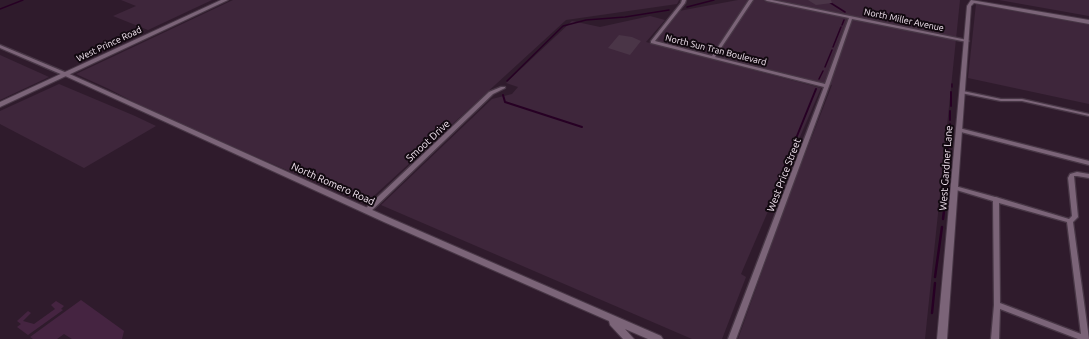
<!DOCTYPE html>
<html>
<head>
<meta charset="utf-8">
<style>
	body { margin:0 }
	canvas { display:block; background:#2f1b2c }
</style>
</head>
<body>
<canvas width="1089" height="339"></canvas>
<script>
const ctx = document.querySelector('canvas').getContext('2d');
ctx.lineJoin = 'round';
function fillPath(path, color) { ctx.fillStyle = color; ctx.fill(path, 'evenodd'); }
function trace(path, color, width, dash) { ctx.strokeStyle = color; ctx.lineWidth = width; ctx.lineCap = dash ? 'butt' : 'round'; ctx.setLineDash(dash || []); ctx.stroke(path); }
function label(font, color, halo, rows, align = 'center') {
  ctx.font = font + ' Ubuntu,sans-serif'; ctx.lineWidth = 4; ctx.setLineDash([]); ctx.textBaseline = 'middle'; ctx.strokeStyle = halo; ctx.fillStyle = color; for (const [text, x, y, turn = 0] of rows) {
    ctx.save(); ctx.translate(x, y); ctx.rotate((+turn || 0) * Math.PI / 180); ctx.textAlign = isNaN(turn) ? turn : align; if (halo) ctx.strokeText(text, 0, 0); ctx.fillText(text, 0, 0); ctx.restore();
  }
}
fillPath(new Path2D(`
	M121 0H212L148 30 113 16 136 6Z
	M233 0H679L677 4 566 20 365 204 153 112 109 89 76 74Z
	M738 0H960L925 339H738L789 196 832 85 656 41 679 11Z
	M999 0H1089V16Z
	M976 4 1089 24V104L968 78Z
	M650 16 665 20 646 42 821 88 741 274 746 277 722 339H692L381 205 492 99 512 94 518 87 506 83 572 21 600 27Z
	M0 55 49 77 0 100Z
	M59 84 135 116 156 126 84 168 0 124V111Z`), '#3e263b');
fillPath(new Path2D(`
	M81 300 124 331 122 339H72L64 334 57 339H33L30 337Z
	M56 301 64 306 61 309 63 310 28 335 17 327 21 324 17 321 28 311 31 313 23 321 34 324 55 309 51 305Z`), '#452441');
trace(new Path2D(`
	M826 0 845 12
	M687 7 714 0
	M0 9 23 0
	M842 25 844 20
	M833 47 841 27
	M825 67 832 50
	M819 79 823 71
	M507 81 563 26 586 20 625 17 669 10
	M952 84V87`), '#270024', 1.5);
trace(new Path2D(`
	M951 92V106
	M503 95 505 102 582 127
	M950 111V120
	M949 133 950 124
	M949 138V141
	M947 169 948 146
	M780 178 816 89
	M946 182 947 176
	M945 201 946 189`), '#270024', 2);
trace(new Path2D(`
	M945 204V200
	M943 219 944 211
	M935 277 942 227
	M932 313 935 283`), '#270024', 2.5);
fillPath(new Path2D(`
	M808 0H831L832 3 816 5Z
	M619 35 632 37 641 41 630 55 608 48Z`), '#4a3547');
const minor = new Path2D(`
	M682 0H686L685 3 655 41 712 56 749 0H753L715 57 825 84 849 18 767 1 765 0H772L967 40 969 41 967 42 852 19 829 86 736 339H728L824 87 651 43V41L681 3Z
	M0 45 67 73V75H63L0 48Z
	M501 87H505V88L493 94 369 213H365L364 211 365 209 489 92Z
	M961 91H963L1001 99H1022L1089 114V116L1022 101H1001L961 93Z
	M959 128 1089 161V165L957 131 956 130Z
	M1077 172 1089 174V178L1077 176H1074L1078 217 1073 222 1089 339H1078L1000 309 999 339H991L994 305 993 201 953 189 952 188 955 186 995 197H996L999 198 1069 219 1072 216 1068 178 1070 174ZM999 203 1067 222 1081 334 1000 303Z`);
const tertiary = new Path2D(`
	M971 0 1089 20V24L974 3 971 6 947 339H937L967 6Z
	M65 72 390 218 661 336 663 339H648L625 329 634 339H623L610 325 609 321 384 222 63 75V73Z`);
const secondary = new Path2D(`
	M221 0H228L0 107V102Z`);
trace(minor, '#483746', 2.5);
trace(tertiary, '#483746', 2);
trace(secondary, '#483746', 2);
fillPath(minor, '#7b6478');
fillPath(tertiary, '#7b6478');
fillPath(secondary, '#7b6478');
label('9px', '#f8eaf6', '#120910', [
	["North Miller Avenue",904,20,12],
	["West Prince Road",109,44,-25],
	["North Sun Tran Boulevard",716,50,14]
]);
label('10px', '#f8eaf6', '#120910', [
	["Smoot Drive",428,141,-43],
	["West Gardner Lane",946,168,-86],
	["West Price Street",784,175,-69],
	["North Romero Road",333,184,24]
]);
</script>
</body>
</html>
